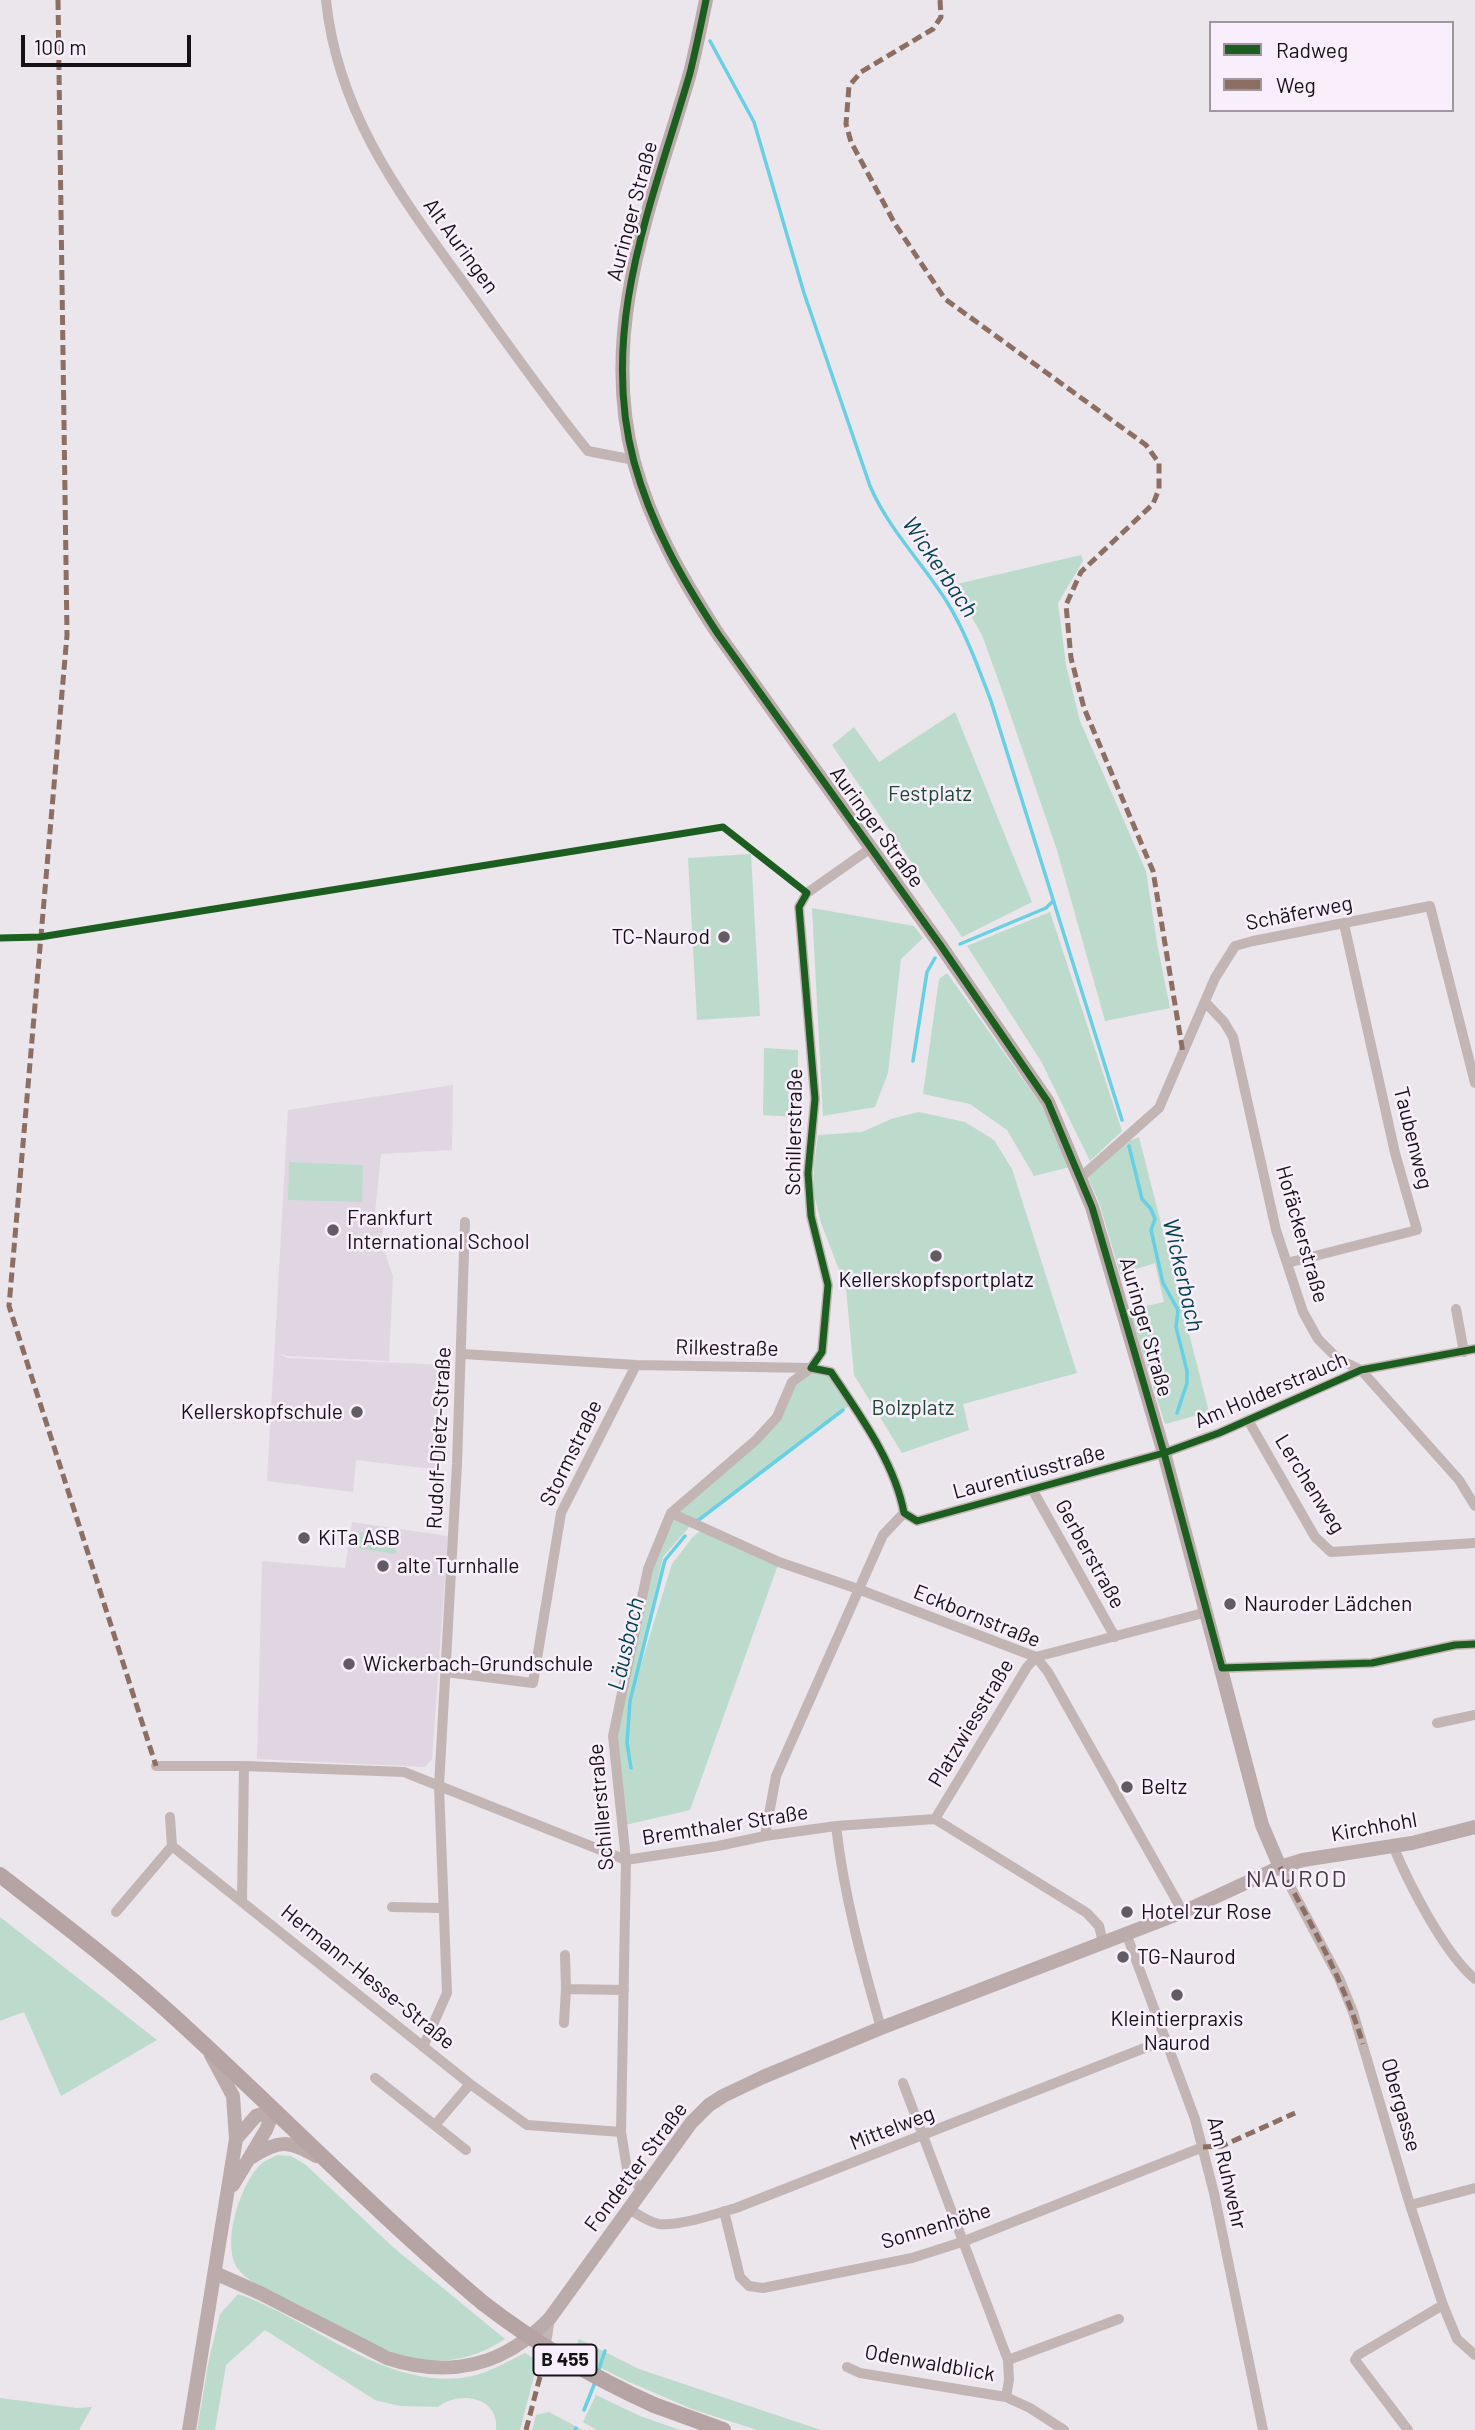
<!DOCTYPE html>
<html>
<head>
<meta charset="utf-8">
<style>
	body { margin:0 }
	#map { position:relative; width:1475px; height:2430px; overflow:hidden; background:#ebe5ec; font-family:Barlow,sans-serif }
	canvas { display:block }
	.legend { position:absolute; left:1209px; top:21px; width:245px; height:91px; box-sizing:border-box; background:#f9effc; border:2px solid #9e97a0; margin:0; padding:9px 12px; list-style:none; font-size:21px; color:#151216 }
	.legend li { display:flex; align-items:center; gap:14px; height:35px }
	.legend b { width:35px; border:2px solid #9e97a0 }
	.scale { position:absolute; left:21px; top:35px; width:170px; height:32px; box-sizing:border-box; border:4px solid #151216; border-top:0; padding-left:9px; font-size:21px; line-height:24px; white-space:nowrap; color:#151216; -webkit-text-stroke:5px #f9effc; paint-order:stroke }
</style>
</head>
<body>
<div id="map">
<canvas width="1475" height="2430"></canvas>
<ul class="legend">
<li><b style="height:9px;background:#1b5e20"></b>Radweg</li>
<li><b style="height:9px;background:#8d6e63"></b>Weg</li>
</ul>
<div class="scale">100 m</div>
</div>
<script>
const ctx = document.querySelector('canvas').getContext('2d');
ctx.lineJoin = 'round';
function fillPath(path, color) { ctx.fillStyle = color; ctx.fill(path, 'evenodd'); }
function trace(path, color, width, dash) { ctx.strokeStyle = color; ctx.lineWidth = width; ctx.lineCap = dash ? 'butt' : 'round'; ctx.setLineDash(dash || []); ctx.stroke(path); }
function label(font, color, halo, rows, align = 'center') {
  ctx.font = font + ' Barlow,sans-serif'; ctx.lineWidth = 5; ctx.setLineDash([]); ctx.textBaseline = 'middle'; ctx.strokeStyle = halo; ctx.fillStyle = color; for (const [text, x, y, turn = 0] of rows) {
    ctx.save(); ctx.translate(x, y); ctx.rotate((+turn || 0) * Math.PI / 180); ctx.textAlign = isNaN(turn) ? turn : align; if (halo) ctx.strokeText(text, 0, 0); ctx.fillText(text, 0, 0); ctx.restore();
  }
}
fillPath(new Path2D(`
	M453 1085 452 1150 381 1154 375 1213 385 1219 381 1241 393 1276 389 1361 288 1356 280 1354 287 1358 447 1365 440 1470 356 1460 353 1492 267 1481 288 1110Z
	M352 1522 448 1536 432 1759 425 1767 257 1759 262 1561 345 1568Z`), '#e0d6e2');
fillPath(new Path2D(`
	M1081 555 1083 561 1058 603 1066 665 1080 721 1146 871 1157 943 1170 1008 1105 1021 1057 850 1005 699 982 635 953 585Z
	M955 712 1032 902 962 937 832 745 854 727 879 762Z
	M751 854 760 1016 697 1020 688 858Z
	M812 908 914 926 923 938 901 959 888 1073 875 1107 823 1116Z
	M1050 912 1122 1131 1090 1161 1041 1061 967 946Z
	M947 973 1040 1103 1070 1167 1034 1176 1007 1130 970 1104 923 1094 939 979Z
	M764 1048 798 1050 797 1117 763 1115Z
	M919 1112 965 1122 994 1140 1012 1169 1077 1373 963 1404 969 1430 902 1453 854 1375 846 1288 821 1223 814 1194V1164L818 1135 862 1132 891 1119Z
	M1139 1137 1209 1412 1165 1424 1129 1310 1164 1302 1155 1263 1120 1274 1099 1202 1087 1176 1126 1142Z
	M289 1162 363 1165 362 1202 288 1200Z
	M811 1368 831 1372 852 1404 811 1432 786 1453 691 1525 663 1557 634 1687 672 1564 692 1538 702 1529 779 1562 690 1810 621 1826 613 1736 648 1569 671 1513 777 1417 792 1382Z
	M360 1532 397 1537 395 1554 357 1548Z
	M0 1917 157 2040 61 2096 24 2012 0 2021Z
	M277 2155 291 2156 306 2165 394 2248 505 2339C430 2389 367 2341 299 2305 283 2297 249 2284 239 2270 220 2246 240 2186 259 2166 264 2161 271 2158 277 2155Z
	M238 2294C311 2319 379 2386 461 2378 483 2376 505 2363 525 2353L538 2361 520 2430H496C500 2397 459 2390 438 2407L400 2406 375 2400 265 2330 226 2365 215 2430H197L209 2359 220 2314Z
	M579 2339 639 2369 821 2430H757L692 2409 627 2381 573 2354Z
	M596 2395 640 2416 680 2430H597L583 2422Z
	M0 2398 76 2408 92 2407 79 2430H0Z
	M549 2412 579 2428 583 2430H532L536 2415Z`), '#bcdbcc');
trace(new Path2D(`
	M710 41 754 122 804 293 870 486C889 530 922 562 947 602 966 633 978 667 991 701L1122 1120
	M960 944 1046 908 1053 901
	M913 1061 927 972 935 958
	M1129 1146 1142 1199 1151 1209 1155 1219 1151 1230 1163 1283 1178 1310 1176 1327 1187 1371V1383L1177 1413
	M696 1522 843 1410
	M631 1768 627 1743 630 1701 665 1560 685 1536
	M598 2372 605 2351
	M584 2410 596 2380
	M575 2430 576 2428`), '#67d0e4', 3.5);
trace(new Path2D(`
	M326 0C338 117 404 200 470 292 509 346 546 399 588 451L634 460
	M1206 1003 1224 1022 1233 1037 1276 1230 1303 1312 1318 1339 1338 1359 1361 1370 1459 1480 1475 1506
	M1081 1177 1159 1108 1215 978 1235 946 1253 941 1430 906 1475 1083
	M1287 1263 1417 1230 1395 1153 1344 924
	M1456 1309 1464 1352
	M463 1354 636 1365 811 1368 831 1372C859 1414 895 1463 904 1513
	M1248 1420 1315 1537 1331 1552 1475 1543
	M1032 1489 1115 1637
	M671 1513 779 1562 858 1589 1036 1657 1048 1672 1183 1912
	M904 1513 917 1521 1164 1453 1219 1433 1361 1370 1475 1349
	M1222 1668 1372 1663 1455 1645 1475 1644
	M446 1672 533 1683 561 1513 636 1365
	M1437 1723 1475 1715
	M156 1766H244L404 1772 626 1860 718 1846 765 1836 836 1826 935 1819 1087 1913 1099 1926 1103 1942
	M170 1817 172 1846 470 2084 527 2125 621 2132
	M935 1819 1027 1667 1036 1657 1207 1612
	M836 1826C844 1896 862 1961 881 2028
	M765 1836 776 1776 883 1535 904 1513
	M1393 1846C1409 1884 1444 1953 1475 1979
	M1280 1867 1339 1978 1353 2012 1410 2205 1443 2305 1457 2339 1475 2355
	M242 1901 244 1766
	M392 1907 442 1908
	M116 1912 172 1846
	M1126 1933 1195 2119 1214 2193 1263 2430
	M565 1955 566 1989 624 1990
	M564 2023 566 1989
	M423 2047 447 1993 439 1786 457 1464 465 1222
	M375 2078 466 2150
	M903 2083 1008 2360 1009 2380 1006 2397
	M435 2125 470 2084
	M643 2190 628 2175 621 2132 626 1860 613 1736 648 1569 671 1513 756 1440 777 1417 792 1382 811 1368 822 1352 828 1285 811 1216 808 1173 815 1099 799 907 807 893 871 848
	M1410 2205 1475 2188
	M629 2209C639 2215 648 2222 659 2224 680 2226 716 2214 736 2208L1165 2040
	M724 2211 740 2277 749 2286 763 2288 912 2258 962 2242 1203 2147
	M1008 2360 1119 2319
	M847 2367 860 2373 1006 2397 1030 2408 1064 2430
	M542 2369 550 2318
	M1408 2430 1355 2360 1358 2355 1443 2305`), '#c4b5b5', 10);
trace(new Path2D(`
	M706 0C701 24 696 49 690 73 653 201 598 326 634 462 651 525 682 579 718 634L941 946 1048 1102 1092 1207 1164 1453 1262 1825 1280 1867
	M236 2139 256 2116 274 2110
	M252 2157C279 2140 288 2140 316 2156
	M233 2185 266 2130 274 2110
	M215 2273 260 2293 387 2358C451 2379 504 2366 550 2318L691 2123 709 2105 723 2096 763 2077 881 2028 1183 1912 1280 1867 1303 1860 1412 1843 1475 1827
	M189 2430 236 2139 233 2096 211 2055`), '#bcabab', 14);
trace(new Path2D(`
	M0 1875C58 1920 116 1964 170 2013 275 2108 374 2211 483 2303
	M654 2405 723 2430`), '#b6a4a4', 16);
trace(new Path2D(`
	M483 2303C536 2344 592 2377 654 2405`), '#b6a4a4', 16);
trace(new Path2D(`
	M58 0 67 635 9 1306 156 1766
	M940 0 941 17 933 29 861 72 849 86 846 124 851 142 895 224 945 299 1146 445 1159 463V489L1153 504 1081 572 1066 605 1071 658 1084 708 1153 871 1183 1053
	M1280 1867C1311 1924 1344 1981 1363 2044
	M1203 2147 1222 2146 1295 2113
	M526 2430 542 2369`), '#8d6e63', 5, [10, 5]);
trace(new Path2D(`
	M706 0C701 24 696 49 690 73 653 201 598 326 634 462 651 525 682 579 718 634L941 946 1048 1102 1092 1207 1164 1453 1222 1668 1372 1663 1455 1645 1475 1644
	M0 938 40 937 723 827 807 893 799 907 815 1099 808 1173 811 1216 828 1285 822 1352 811 1368 831 1372C859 1414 895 1463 904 1513L917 1521 1164 1453 1219 1433 1361 1370 1475 1349`), '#1b5e20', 7);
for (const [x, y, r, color] of [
	[724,937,7,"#605c61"],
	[333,1230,7,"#605c61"],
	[936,1256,7,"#605c61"],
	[357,1412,7,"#605c61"],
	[304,1538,7,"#605c61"],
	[383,1566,7,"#605c61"],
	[1230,1604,7,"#605c61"],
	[349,1664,7,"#605c61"],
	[1127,1787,7,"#605c61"],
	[1127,1912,7,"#605c61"],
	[1123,1957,7,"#605c61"],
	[1177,1995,7,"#605c61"]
]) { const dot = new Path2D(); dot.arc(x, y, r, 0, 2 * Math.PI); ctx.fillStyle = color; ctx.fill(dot); trace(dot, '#f9effc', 2.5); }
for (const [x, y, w] of [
	[565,2360,63]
]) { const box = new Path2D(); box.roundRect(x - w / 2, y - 15.5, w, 31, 5); ctx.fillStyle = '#f9effc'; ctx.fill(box); trace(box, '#151216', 2); }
label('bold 19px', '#151216', null, [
	["B 455",565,2360]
]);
label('21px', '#151216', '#f9effc', [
	["Auringer Straße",632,211,-75],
	["Alt Auringen",461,246,54],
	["Auringer Straße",877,827,54],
	["Schäferweg",1299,913,-11],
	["Schillerstraße",794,1132,-89],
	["Taubenweg",1413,1138,76],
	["Hofäckerstraße",1302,1234,74],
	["Auringer Straße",1146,1327,74],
	["Rilkestraße",727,1348,1],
	["Am Holderstrauch",1271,1390,-23],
	["Rudolf-Dietz-Straße",439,1438,-87],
	["Stormstraße",571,1453,-64],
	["Laurentiusstraße",1029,1472,-15],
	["Lerchenweg",1310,1484,58],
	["Gerberstraße",1090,1554,61],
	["Eckbornstraße",977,1616,22],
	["Platzwiesstraße",971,1723,-59],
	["Schillerstraße",601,1807,-95],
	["Bremthaler Straße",725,1825,-9],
	["Kirchhohl",1374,1827,-10],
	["Hermann-Hesse-Straße",368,1977,39],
	["Obergasse",1401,2105,74],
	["Mittelweg",892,2128,-21],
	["Fondetter Straße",636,2167,-53],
	["Am Ruhwehr",1227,2173,77],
	["Sonnenhöhe",936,2226,-17],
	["Odenwaldblick",930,2363,10]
]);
label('21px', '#1d4933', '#f9effc', [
	["Festplatz",930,794],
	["Bolzplatz",913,1408]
]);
label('21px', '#151216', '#f9effc', [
	["TC-Naurod",710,937,"right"],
	["Frankfurt",347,1218],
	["International School",347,1242],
	["Kellerskopfsportplatz",936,1280,"center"],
	["Kellerskopfschule",343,1412,"right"],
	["KiTa ASB",318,1538],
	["alte Turnhalle",397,1566],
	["Nauroder Lädchen",1244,1604],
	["Wickerbach-Grundschule",363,1664],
	["Beltz",1141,1787],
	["Hotel zur Rose",1141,1912],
	["TG-Naurod",1137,1957],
	["Kleintierpraxis",1177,2019,"center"],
	["Naurod",1177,2043,"center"]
], 'left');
label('italic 23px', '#00444e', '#f9effc', [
	["Wickerbach",940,567,56],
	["Wickerbach",1183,1275,77],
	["Läusbach",626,1644,-77]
]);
ctx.letterSpacing = '2px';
label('24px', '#453d47', '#f9effc', [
	["NAUROD",1297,1879]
]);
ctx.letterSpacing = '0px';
</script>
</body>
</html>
